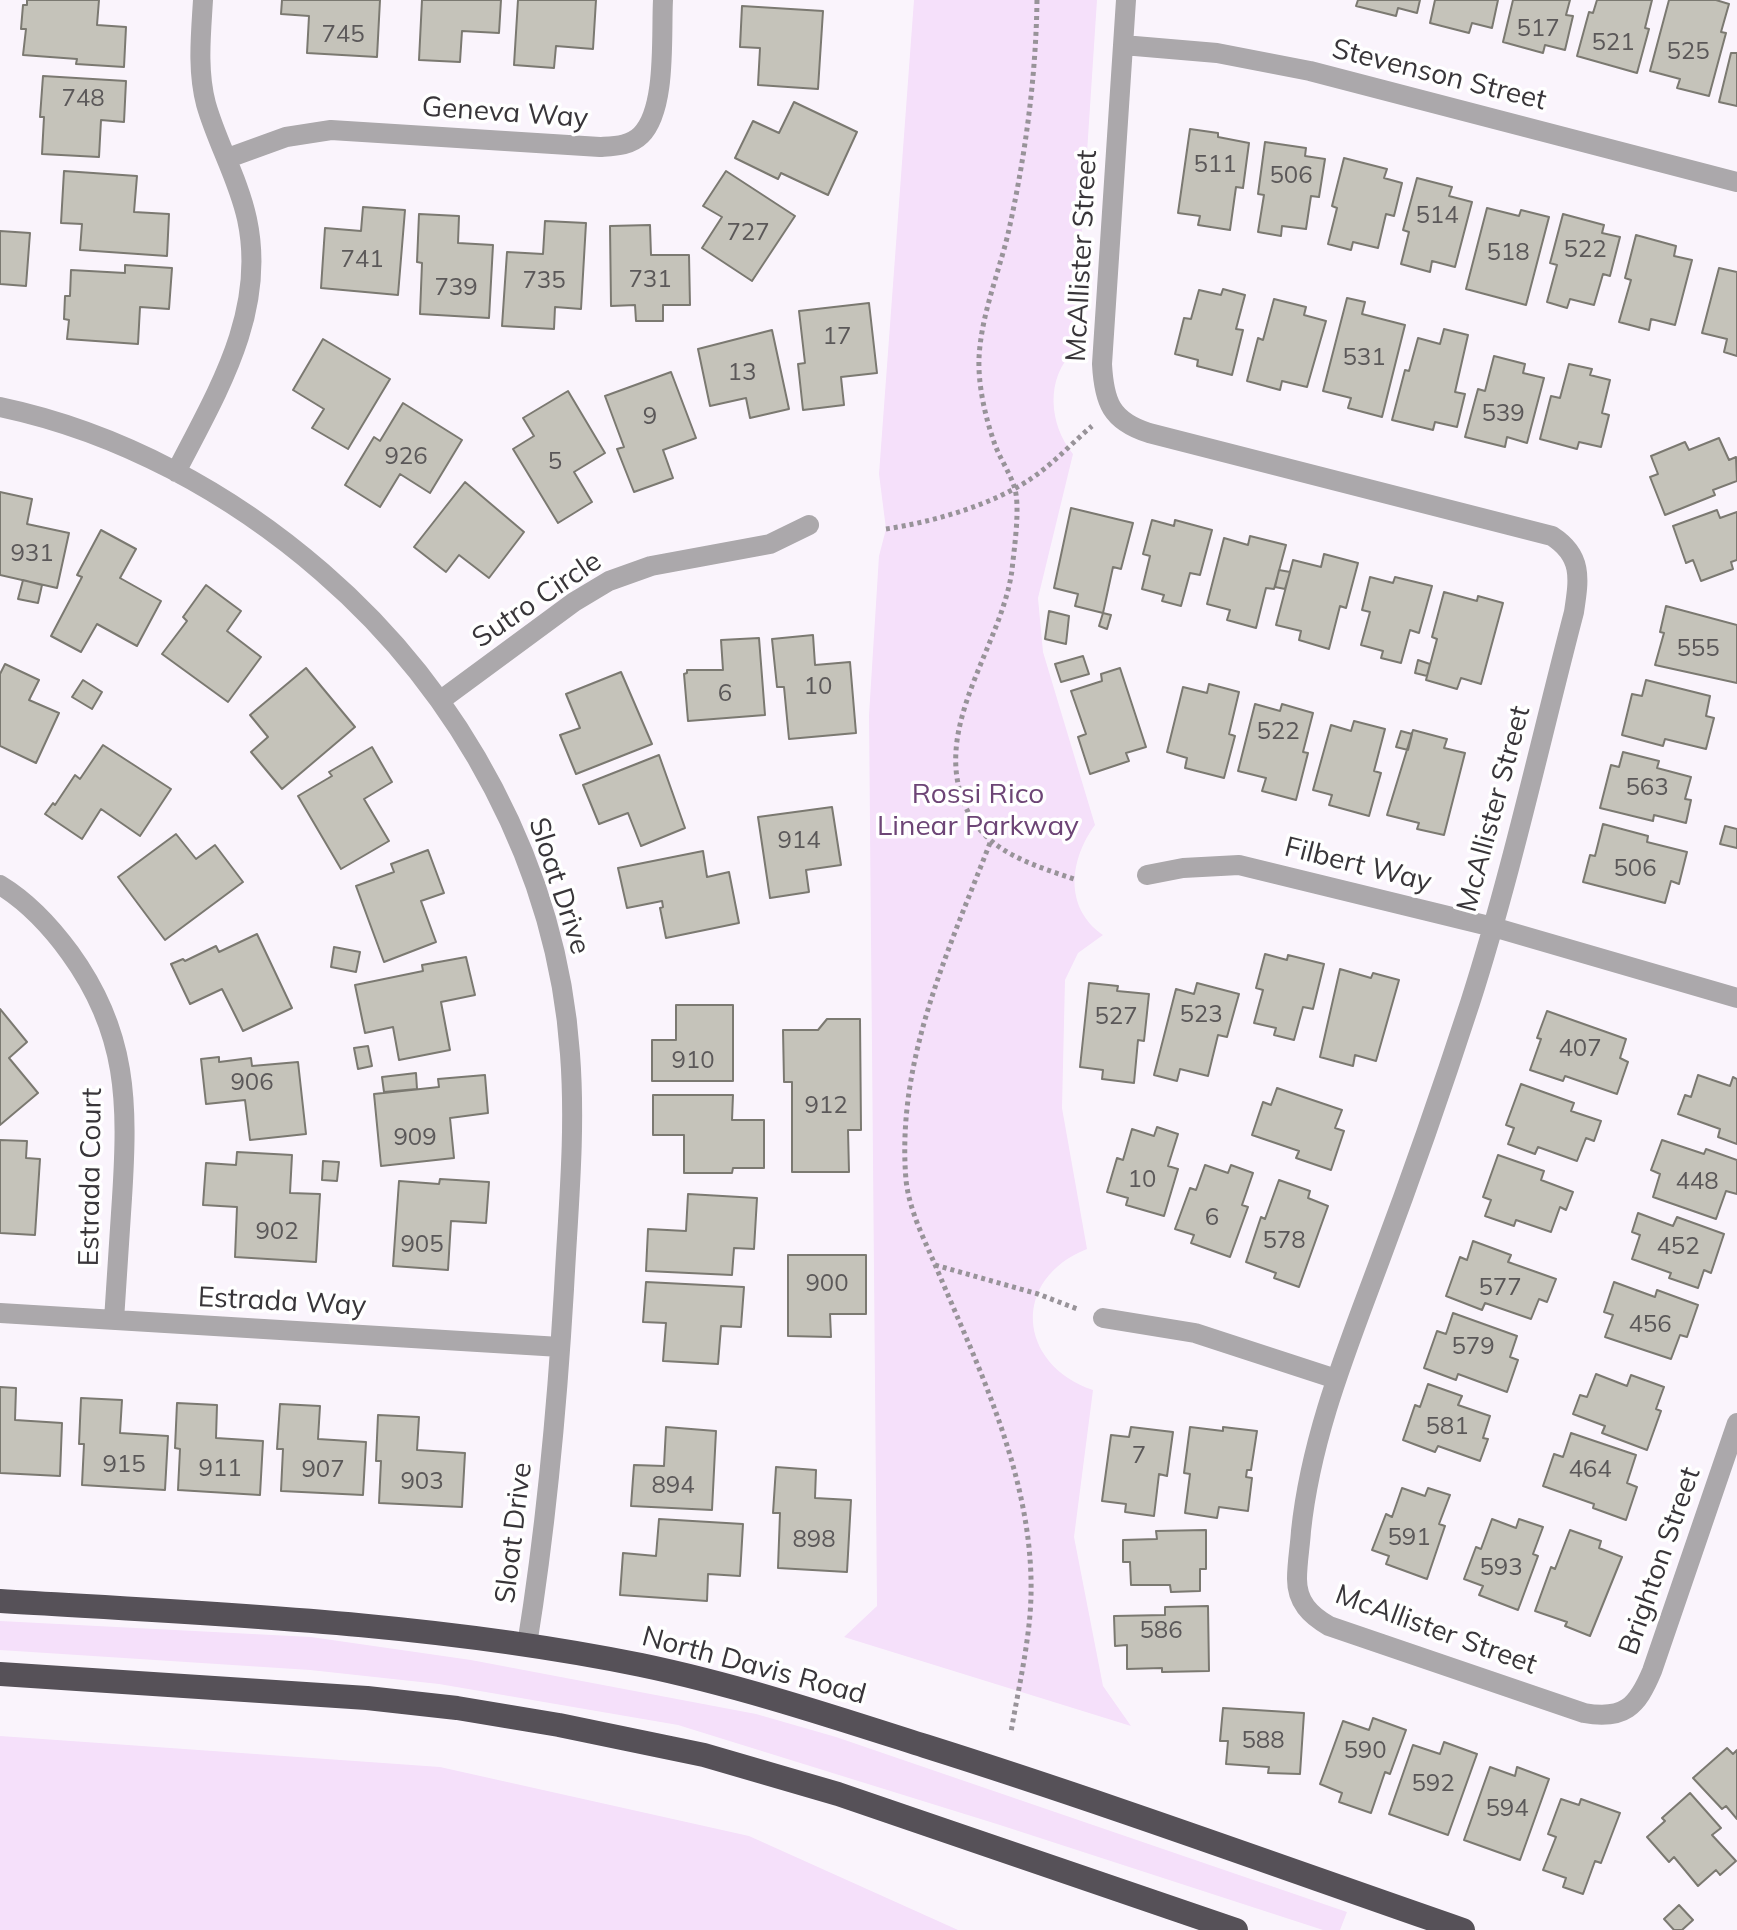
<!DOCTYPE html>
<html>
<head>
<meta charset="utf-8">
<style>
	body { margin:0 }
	canvas { display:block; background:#faf4fc }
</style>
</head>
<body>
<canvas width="1737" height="1930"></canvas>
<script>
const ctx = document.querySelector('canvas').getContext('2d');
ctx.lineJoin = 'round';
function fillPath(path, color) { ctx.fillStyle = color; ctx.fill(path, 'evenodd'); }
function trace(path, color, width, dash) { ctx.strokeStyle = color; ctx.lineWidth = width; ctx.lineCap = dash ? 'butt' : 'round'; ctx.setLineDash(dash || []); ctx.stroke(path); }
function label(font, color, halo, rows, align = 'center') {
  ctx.font = font + ' Mulish,sans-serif'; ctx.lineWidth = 7; ctx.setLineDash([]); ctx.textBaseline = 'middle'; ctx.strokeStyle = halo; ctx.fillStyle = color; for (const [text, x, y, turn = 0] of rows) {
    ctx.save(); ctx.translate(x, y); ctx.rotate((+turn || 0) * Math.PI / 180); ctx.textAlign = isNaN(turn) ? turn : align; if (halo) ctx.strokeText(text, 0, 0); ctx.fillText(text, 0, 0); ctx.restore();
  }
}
fillPath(new Path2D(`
	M914 0H1097L1074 351C1045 378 1049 425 1073 454L1038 598 1043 652 1095 825C1070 859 1063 907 1103 935L1078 953 1065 980 1062 1108 1087 1249C1011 1279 1017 1364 1093 1390L1074 1537 1103 1686 1131 1726 844 1637 877 1606 869 715 879 556 886 529 879 474Z
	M0 1621 311 1637 471 1660 756 1714 836 1737 1347 1912 1340 1930H1323L1000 1825 678 1725 439 1684 310 1670 0 1650Z
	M0 1736 440 1767 749 1836 958 1930H0Z`), '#f5e0fa');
const building = new Path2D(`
	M27 0H99L97 25 126 27 124 67 76 64 77 59 23 55 26 29H21L23 5H27Z
	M282 0H380L377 57 307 53 309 16 281 14Z
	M422 0H501L499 33 462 31 460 62 419 60Z
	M518 0H596L593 49 556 46 554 68 514 65Z
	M1358 0H1420L1417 13 1398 8 1396 16 1356 6Z
	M1435 0H1498L1492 28 1472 23 1469 33 1430 23Z
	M1513 0H1570L1566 15 1573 16 1565 50 1545 45 1543 53 1503 42Z
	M1597 0H1652L1645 28 1649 29 1637 73 1577 56 1589 12 1593 13Z
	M1669 0H1716L1729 4 1721 32 1726 33 1709 96 1677 88 1680 79 1650 71Z
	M742 6 823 11 818 89 758 85 760 48 740 47Z
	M1731 53H1737V106L1719 102Z
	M43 76 126 81 124 122 101 120 99 157 42 154 44 117H40Z
	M794 102 857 132 828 195 781 173 778 179 735 158 753 121 779 133Z
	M1190 129 1218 133V137L1249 143 1243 188 1236 187 1230 230 1198 225 1200 216 1178 213Z
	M1265 142 1306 148 1305 156 1325 159 1319 197 1311 196 1306 229 1282 226 1281 236 1258 232 1264 195 1258 194Z
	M1344 158 1387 169 1384 178 1402 183 1394 216 1386 214 1378 248 1353 242 1351 250 1328 244 1337 208 1332 206Z
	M64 171 137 176 134 212 169 214 167 256 80 250 82 224 61 223Z
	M726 171 795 216 752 281 702 248 722 217 703 206Z
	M1417 178 1452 187 1449 196 1472 202 1455 267 1432 261 1430 272 1401 264 1409 232 1403 230Z
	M363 207 405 210 398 295 321 288 325 228 361 231Z
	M1487 208 1519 216 1521 210 1549 217 1526 305 1466 289Z
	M419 214 459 216 458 243 493 245 489 318 420 314 422 263 417 262Z
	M1563 214 1604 225 1602 233 1620 237 1610 276 1603 274 1594 305 1570 299 1567 308 1547 302 1557 265 1550 263Z
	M545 221 586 223 581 309 555 307 554 329 502 326 507 252 543 254Z
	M650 225 651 255H689L690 305H663V321H636L635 305 611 306 610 226Z
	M0 231 30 233 26 286 0 284Z
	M1636 235 1676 246 1674 256 1692 260 1675 325 1651 319 1649 330 1619 322 1631 280 1625 278Z
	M125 265 172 268 169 309 140 307 138 344 67 339 69 320 64 319 65 296H70L71 270 125 273Z
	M1719 268 1737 272V356L1724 352 1727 339 1702 333Z
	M1223 289 1245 295 1236 329 1243 330 1232 375 1197 366 1198 360 1175 354 1184 318 1191 319 1199 290 1221 295Z
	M1347 298 1365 302 1362 314 1405 325 1382 417 1348 408 1351 398 1323 391Z
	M1274 299 1306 307 1304 315 1326 321 1307 387 1282 381 1280 390 1247 381 1258 338 1263 340Z
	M869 303 877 373 841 377 844 405 803 410 798 364 805 363 799 311Z
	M1444 329 1468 335 1455 392 1465 394 1457 427 1435 422 1433 430 1392 420 1405 370 1409 371 1418 338 1440 344Z
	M772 330 789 409 750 418 746 398 710 406 698 349Z
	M323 339 390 379 348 449 312 428 324 409 293 390Z
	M1494 356 1525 364 1523 373 1544 378 1527 443 1507 437 1505 447 1465 437 1478 389 1485 391Z
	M1569 364 1592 369 1590 375 1610 380 1602 413 1609 415 1601 447 1579 442 1577 449 1540 439 1551 396 1560 398Z
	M671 372 696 438 663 450 673 478 634 492 617 449 624 447 605 396Z
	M568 391 605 453 574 472 592 502 558 523 513 449 534 436 523 418Z
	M403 403 462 440 430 493 400 474 380 507 345 485 374 437 380 441Z
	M1719 438 1729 460 1736 457 1737 481 1713 490 1715 495 1665 515 1650 477 1658 474 1651 456 1685 442 1689 450Z
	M465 482 524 532 489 578 459 555 446 572 414 547Z
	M0 492 32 499 27 524 69 533 57 588 0 575Z
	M1071 508 1133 523 1121 569 1113 567 1103 613 1075 606 1078 594 1054 588Z
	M1717 510 1720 518 1737 512V560L1731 562 1733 569 1701 581 1693 560 1686 563 1673 526Z
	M1152 520 1174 526 1175 520 1212 530 1200 575 1190 573 1181 606 1162 601 1164 595 1142 589 1150 556 1143 554Z
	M101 530 136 549 120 578 161 601 137 646 97 624 81 652 51 636 82 577 77 575Z
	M1250 536 1286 545 1274 589 1266 588 1256 628 1227 620 1230 610 1207 604 1224 538 1248 545Z
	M1324 554 1358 563 1346 608 1340 606 1329 649 1299 640 1301 631 1276 625 1293 560 1321 567Z
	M1279 570 1290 572 1285 589 1275 587Z
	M1370 577 1393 583 1395 577 1432 586 1419 633 1410 630 1401 663 1381 658 1383 651 1361 645 1370 612 1362 610Z
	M23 580 42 585 38 603 18 599Z
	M206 585 241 611 227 631 261 657 228 702 162 654 187 621 183 617Z
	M1444 592 1477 601 1478 596 1503 603 1481 684 1461 678 1457 689 1426 680 1437 639 1432 637Z
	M1666 606 1737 625V683L1655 665 1664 633 1660 632Z
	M1049 611 1069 616 1066 644 1045 639Z
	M1103 613 1111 615 1107 629 1099 626Z
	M813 635 815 665 850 662 856 733 789 739 784 687H777L772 639Z
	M759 638 765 715 688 721 684 674 687 673V670H723L721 640Z
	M1083 656 1089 674 1061 682 1055 664Z
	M1418 660 1430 664 1427 676 1415 673Z
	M5 664 39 680 29 700 59 713 36 763 0 746V674Z
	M306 668 355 727 282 789 251 752 268 737 250 715Z
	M1120 668 1146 747 1126 753 1129 761 1090 774 1078 737 1086 734 1071 691 1102 681 1101 674Z
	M621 672 652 744 576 774 560 735 580 728 566 694Z
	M83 680 102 692 92 709 72 697Z
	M1646 680 1710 696 1706 716 1714 718 1706 749 1665 739 1663 746 1622 735 1632 694 1642 696Z
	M1209 684 1239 692 1229 734 1235 736 1224 778 1185 768 1187 758 1167 752 1183 687 1207 693Z
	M1255 704 1280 711 1282 704 1313 713 1303 752 1308 753 1296 800 1262 791 1266 778 1238 771Z
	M1354 721 1385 729 1374 771 1381 773 1369 816 1329 805 1332 795 1313 790 1331 725 1351 731Z
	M1413 730 1447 739 1444 748 1465 753 1444 835 1417 829 1419 823 1387 815Z
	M1401 731 1412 734 1408 750 1396 747Z
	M103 745 171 789 140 836 101 809 82 839 45 814 53 803 55 805 75 775 80 779Z
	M372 747 392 782 364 799 389 841 341 869 298 796 332 776 329 772Z
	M1623 752 1659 761 1657 768 1691 777 1685 799 1691 800 1686 823 1654 815 1653 821 1600 808 1611 765 1619 767Z
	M659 755 685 828 641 846 628 813 599 824 583 785Z
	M832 807 841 865 806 870 809 892 770 898 758 817Z
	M1603 824 1648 836 1647 842 1687 852 1679 884 1671 881 1665 903 1583 882 1590 855 1595 856Z
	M1725 826 1737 829V848L1720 844Z
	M176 834 196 859 215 845 243 882 165 940 118 877Z
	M428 850 444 893 421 901 436 942 384 962 356 886 394 872 391 864Z
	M703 851 707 877 729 872 739 923 666 938 660 908 663 907 662 901 627 908 618 868Z
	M257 934 292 1008 243 1031 222 989 190 1004 171 964 183 959 185 961 216 946 219 952Z
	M334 947 360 952 356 972 331 967Z
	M1265 954 1287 960 1288 955 1324 964 1313 1009 1303 1007 1294 1040 1274 1035 1276 1028 1254 1023 1263 990 1256 988Z
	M466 957 475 995 441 1002 450 1050 399 1060 393 1027 365 1033 355 985 423 971 422 965Z
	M1340 969 1371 978 1373 973 1399 980 1376 1061 1355 1055 1353 1066 1320 1057Z
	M1089 983 1118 986 1117 991 1149 994 1144 1041 1138 1040 1134 1083 1102 1079 1103 1070 1080 1067Z
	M1197 983 1239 994 1227 1037 1218 1035 1208 1076 1180 1069 1177 1081 1154 1075 1176 989 1194 994Z
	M676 1005H733V1081H652V1040H676Z
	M0 1009 27 1042 9 1058 38 1093 0 1125Z
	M1547 1011 1626 1039 1620 1058 1628 1062 1617 1094 1565 1076 1563 1081 1530 1070 1541 1039 1537 1038Z
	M827 1019H860L861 1130H848L849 1172H792V1082H784L783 1030H818Z
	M368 1046 372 1066 358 1069 354 1048Z
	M219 1057V1062L251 1058 252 1066 298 1062 306 1134 250 1140 245 1100 206 1104 201 1059Z
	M416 1073 417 1089 384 1092 382 1077Z
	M485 1075 488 1113 450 1118 454 1158 381 1166 374 1094 439 1087 438 1079Z
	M1698 1075 1730 1086 1733 1077 1737 1079V1144L1718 1137 1720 1129 1678 1114 1685 1095 1691 1097Z
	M1521 1084 1574 1103 1571 1111 1601 1121 1594 1141 1586 1138 1577 1161 1538 1147 1535 1154 1508 1144 1514 1128 1506 1125Z
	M1277 1088 1342 1110 1335 1128 1344 1131 1331 1170 1296 1158 1299 1151 1252 1135 1263 1102 1271 1105Z
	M653 1095H733L732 1120H764V1168H733L732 1173H684V1135H653Z
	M1157 1127 1178 1134 1168 1166 1178 1169 1164 1216 1126 1205 1128 1198 1107 1192 1117 1158 1123 1160 1132 1129 1154 1136Z
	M0 1140 27 1141 26 1158 40 1159 35 1235 0 1233Z
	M1662 1140 1704 1154 1706 1149 1737 1160V1194L1726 1191 1716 1219 1653 1197 1660 1174 1651 1170Z
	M237 1152 292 1155 290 1193 320 1194 316 1262 235 1257 237 1207 203 1205 206 1163 236 1165Z
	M1498 1155 1544 1171 1541 1180 1573 1192 1566 1210 1560 1207 1551 1232 1516 1220 1514 1226 1485 1216 1491 1200 1483 1197Z
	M323 1161 339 1162 337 1181 322 1180Z
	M1205 1165 1228 1173 1231 1165 1253 1173 1242 1205 1248 1207 1230 1257 1191 1243 1194 1235 1175 1229 1190 1188 1196 1190Z
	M440 1179 489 1182 486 1223 451 1221 448 1270 393 1266 399 1181 439 1184Z
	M1279 1180 1310 1191 1308 1198 1328 1206 1299 1287 1274 1278 1276 1273 1246 1262 1261 1217 1265 1219Z
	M688 1194 757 1198 754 1249 734 1248 732 1275 646 1271 648 1229 686 1231Z
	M1638 1213 1673 1226 1677 1217 1724 1234 1711 1273 1704 1270 1698 1288 1669 1278 1671 1273 1632 1259 1640 1235 1632 1232Z
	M1473 1241 1511 1255 1508 1262 1556 1279 1547 1302 1539 1299 1531 1319 1485 1303 1482 1310 1446 1296 1460 1257 1467 1260Z
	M788 1255H866V1314H830L831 1337 788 1336Z
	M646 1282 744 1287 741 1327 721 1326 718 1364 663 1361 666 1323 643 1322Z
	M1614 1282 1655 1297 1657 1290 1698 1305 1687 1337 1680 1335 1671 1359 1605 1337 1613 1315 1604 1312Z
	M1453 1313 1517 1336 1510 1357 1518 1360 1507 1392 1458 1374 1456 1380 1424 1368 1437 1331 1446 1334Z
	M1596 1374 1627 1386 1631 1375 1664 1387 1656 1409 1661 1411 1647 1450 1602 1433 1605 1426 1573 1414 1580 1395 1587 1397Z
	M1428 1384 1462 1396 1458 1405 1490 1416 1483 1438 1488 1439 1480 1461 1438 1446 1435 1452 1403 1440 1415 1405 1420 1407Z
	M0 1387 16 1388 15 1420 62 1423 60 1476 0 1473Z
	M81 1398 122 1400 120 1433 168 1436 165 1490 82 1485 84 1444H79Z
	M177 1403 217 1405 216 1438 263 1441 260 1495 178 1490 180 1449 175 1448Z
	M280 1404 320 1406 318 1439 366 1442 363 1495 281 1491 283 1449H277Z
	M378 1415 419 1417 417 1450 465 1453 462 1507 379 1503 381 1461H376Z
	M666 1427 716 1431 712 1510 631 1506 634 1465 664 1466Z
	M1131 1427 1173 1432 1167 1476 1159 1474 1154 1516 1125 1512 1126 1504 1102 1501 1111 1435 1129 1437Z
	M1190 1427 1223 1431V1427L1257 1431 1251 1470H1247L1246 1477 1252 1478 1248 1511 1219 1507 1217 1518 1185 1513 1190 1474 1184 1473Z
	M1571 1433 1636 1455 1627 1483 1637 1487 1626 1520 1593 1508 1594 1504 1543 1486 1554 1454 1563 1457Z
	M776 1467 816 1470 815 1498 851 1500 847 1572 778 1568 780 1513H773Z
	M1402 1488 1425 1496 1428 1488 1450 1495 1439 1524 1445 1526 1427 1579 1386 1564 1389 1556 1372 1550 1386 1514 1392 1517Z
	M659 1519 743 1524 740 1576 708 1574 707 1601 620 1595 623 1553 656 1556Z
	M1492 1519 1516 1528 1519 1519 1543 1527 1533 1554 1538 1556 1518 1610 1479 1595 1483 1586 1464 1579 1476 1547 1481 1549Z
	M1206 1530V1569H1200V1591L1171 1592 1170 1585H1131L1130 1562H1123V1540L1157 1539 1156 1531Z
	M1570 1530 1601 1541 1599 1548 1622 1557 1590 1636 1565 1626 1567 1622 1535 1611 1551 1567 1555 1569Z
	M1208 1606 1209 1671 1162 1672V1668L1127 1669V1645L1115 1646 1114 1616 1165 1615V1607Z
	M1223 1708 1304 1713 1300 1774 1268 1773 1269 1767 1226 1764 1228 1741H1220Z
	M1373 1718 1406 1730 1390 1774 1385 1772 1371 1813 1339 1802 1342 1793 1320 1784 1343 1721 1369 1730Z
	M1444 1742 1477 1754 1448 1835 1389 1814 1413 1745 1440 1754Z
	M1727 1748 1733 1754 1737 1750V1819L1726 1806 1722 1809 1693 1778Z
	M1490 1767 1515 1776 1517 1767 1549 1779 1520 1860 1464 1840Z
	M1690 1793 1721 1828 1712 1835 1736 1861 1720 1875 1716 1870 1698 1886 1674 1857 1669 1862 1647 1837 1665 1821 1662 1818Z
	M1561 1799 1579 1805 1581 1799 1620 1813 1601 1863 1595 1861 1583 1894 1563 1887 1566 1878 1543 1870 1556 1837 1548 1834Z
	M1679 1905 1693 1920 1682 1930H1674L1664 1919Z`);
fillPath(building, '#c5c3ba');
trace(building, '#7b7971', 2);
trace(new Path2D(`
	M1037 0C1036 78 1025 158 1008 234 998 275 981 316 979 358 978 385 985 416 994 442 999 457 1009 471 1014 486 1021 505 1014 549 1012 570 1002 645 932 725 964 803 983 851 1030 864 1074 879
	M886 529C932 522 993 505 1032 478 1054 463 1072 443 1092 426
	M990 843C948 952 896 1061 906 1180 909 1208 922 1235 933 1260 945 1288 957 1316 969 1344 1006 1432 1040 1527 1029 1625 1025 1661 1017 1697 1011 1732
	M935 1265 1038 1294 1080 1310`), '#989399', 5, [4, 4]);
trace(new Path2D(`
	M1126 0 1102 364C1104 402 1111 421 1149 433L1552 536C1583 556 1579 579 1574 612 1540 742 1511 875 1470 1003 1442 1089 1412 1175 1380 1260 1347 1349 1311 1436 1301 1531 1300 1547 1297 1563 1297 1579 1297 1602 1310 1615 1329 1626L1584 1713C1624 1720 1637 1707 1652 1671L1737 1423
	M1123 45 1217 53 1310 71 1737 182
	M228 158 286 137 331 130 600 147C615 146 630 146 641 135 667 109 661 35 663 0
	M0 407C119 432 231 493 322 572 462 693 557 868 570 1054 576 1132 568 1211 564 1289 557 1409 546 1527 527 1645
	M176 472C217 392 267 312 247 219 238 178 217 143 206 104 197 70 201 34 203 0
	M441 700 574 602 609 581 651 566 770 544 809 525
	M1147 875 1183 868 1239 865 1493 927 1737 998
	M0 885C28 902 51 927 70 953 128 1033 128 1103 122 1198 119 1239 117 1279 114 1320
	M0 1313 560 1347
	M1103 1318 1195 1333 1336 1379`), '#aba8ab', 20);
trace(new Path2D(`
	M0 1601C214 1614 430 1622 641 1665 737 1685 831 1716 925 1746 1106 1803 1284 1868 1463 1930
	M0 1674 367 1698 457 1708 559 1725 704 1755 838 1794 1236 1930`), '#565158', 24);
label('24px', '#5b5859', null, [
	["517",1538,29],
	["745",343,35],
	["521",1613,43],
	["525",1688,52],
	["748",83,99],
	["511",1215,165],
	["506",1291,176],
	["514",1437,216],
	["727",748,233],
	["522",1585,250],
	["518",1508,253],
	["741",362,260],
	["731",650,280],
	["735",544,281],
	["739",456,288],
	["17",837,337],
	["531",1364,358],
	["13",742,373],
	["539",1503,414],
	["9",650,417],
	["926",406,457],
	["5",555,462],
	["931",32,554],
	["555",1698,649],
	["10",818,687],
	["6",725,694],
	["522",1278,732],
	["563",1647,788],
	["914",799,841],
	["506",1635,869],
	["523",1201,1015],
	["527",1116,1017],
	["407",1580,1049],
	["910",693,1061],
	["906",252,1083],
	["912",826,1106],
	["909",415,1138],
	["10",1142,1180],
	["448",1697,1182],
	["6",1212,1218],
	["902",277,1232],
	["578",1284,1241],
	["905",422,1245],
	["452",1678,1247],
	["900",827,1284],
	["577",1500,1288],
	["456",1650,1325],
	["579",1473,1347],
	["581",1447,1427],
	["7",1139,1456],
	["915",124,1465],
	["911",220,1469],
	["907",323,1470],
	["464",1590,1470],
	["903",422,1482],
	["894",673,1486],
	["591",1409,1538],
	["898",814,1540],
	["593",1501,1568],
	["586",1161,1631],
	["588",1263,1741],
	["590",1365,1751],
	["592",1433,1784],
	["594",1507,1809]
]);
label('28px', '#383539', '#fff', [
	["Stevenson Street",1439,75,14],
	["Geneva Way",505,113,4],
	["McAllister Street",1082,256,-87],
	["Sutro Circle",537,600,-34],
	["McAllister Street",1494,809,-75],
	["Filbert Way",1358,865,14],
	["Sloat Drive",559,886,72],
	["Estrada Court",91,1177,-89],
	["Estrada Way",282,1302,3],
	["Sloat Drive",514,1533,-83],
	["Brighton Street",1660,1561,-71],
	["McAllister Street",1436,1630,20],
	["North Davis Road",754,1666,15]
]);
label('28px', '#6d4576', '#fff', [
	["Rossi Rico",978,795],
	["Linear Parkway",978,827]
]);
</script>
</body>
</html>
